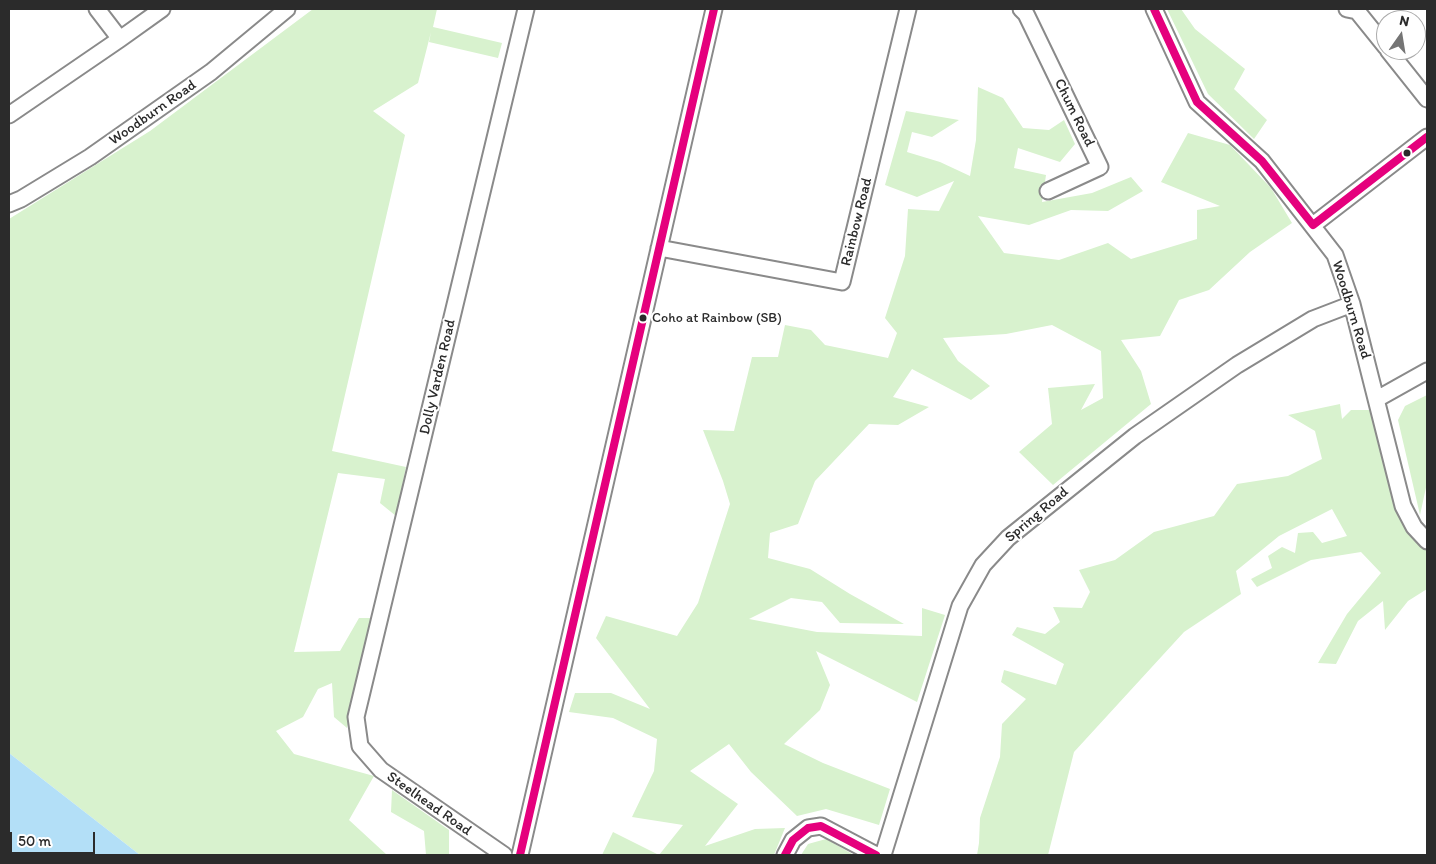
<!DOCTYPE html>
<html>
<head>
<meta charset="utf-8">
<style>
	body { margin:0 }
	#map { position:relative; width:1436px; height:864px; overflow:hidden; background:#fff; font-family:Itim,sans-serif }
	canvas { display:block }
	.frame { position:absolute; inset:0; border:10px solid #2b2b2b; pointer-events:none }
	.north { position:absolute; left:1376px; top:10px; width:50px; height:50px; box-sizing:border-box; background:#fff; border:1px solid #aaa; border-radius:50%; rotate:13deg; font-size:14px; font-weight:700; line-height:20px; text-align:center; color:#2b2b2b }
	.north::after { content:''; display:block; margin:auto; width:18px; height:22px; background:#757575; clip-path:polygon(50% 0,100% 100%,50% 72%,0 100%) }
	.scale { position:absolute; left:10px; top:832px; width:85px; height:22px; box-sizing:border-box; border:2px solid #2b2b2b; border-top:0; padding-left:6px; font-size:15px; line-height:18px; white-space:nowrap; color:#2b2b2b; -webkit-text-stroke:4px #fff; paint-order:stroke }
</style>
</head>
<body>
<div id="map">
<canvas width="1436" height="864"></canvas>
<div class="frame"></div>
<div class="north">N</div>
<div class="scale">50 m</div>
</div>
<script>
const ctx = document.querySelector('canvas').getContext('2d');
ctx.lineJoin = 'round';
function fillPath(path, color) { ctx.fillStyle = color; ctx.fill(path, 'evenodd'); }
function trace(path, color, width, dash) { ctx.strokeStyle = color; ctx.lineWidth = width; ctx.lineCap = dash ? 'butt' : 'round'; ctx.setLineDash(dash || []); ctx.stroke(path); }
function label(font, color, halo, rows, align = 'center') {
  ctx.font = font + ' Itim,sans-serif'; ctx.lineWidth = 4; ctx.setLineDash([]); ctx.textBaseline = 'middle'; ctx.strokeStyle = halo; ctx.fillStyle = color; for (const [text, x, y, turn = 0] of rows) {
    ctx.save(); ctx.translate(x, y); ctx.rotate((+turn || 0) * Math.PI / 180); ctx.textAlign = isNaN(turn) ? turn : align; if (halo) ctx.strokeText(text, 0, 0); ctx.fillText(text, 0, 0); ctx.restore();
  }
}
fillPath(new Path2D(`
	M313 9H437L433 27 502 43 498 58 429 42 431 32 418 83 373 111 405 135 332 451 406 467 396 516 380 503 385 479 338 473 294 652 340 651 359 618H375L347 728 334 717 332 683 318 689 303 717 276 731 294 754 374 776 349 820 387 855H140L9 753V219L150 131Z
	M1167 9H1181L1195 29 1245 69 1234 89 1267 120 1254 139 1208 94Z
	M978 87 1003 98 1023 128 1049 130 1064 120 1075 144 1060 162 1018 148 1014 168 1046 175 1042 202 1092 193 1131 177 1143 191 1108 211 1071 210 1029 225 978 216 1004 253 1059 260 1108 243 1131 259 1197 239V210L1220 206 1161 182 1188 133 1230 145 1271 188 1292 223 1250 252 1209 290 1179 300 1160 336 1121 340 1141 371 1151 404 1053 485 1019 452 1052 424 1048 388 1095 384 1081 410 1103 398 1101 351 1052 325 1006 334 943 338 958 361 990 386 971 400 912 369 893 397 929 407 898 425 869 424 815 481 798 524 770 533 768 558 810 569 850 594 904 624 840 623 822 602 791 598 749 619 817 632 922 636V608L945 615 917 702 816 651 830 685 820 710 784 744 823 763 890 789 879 825 826 809 797 816 751 772 729 744 690 771 738 804 705 846 755 829 785 828 774 855H602L613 832 659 855 683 825 632 817 654 771 657 739 613 718 569 712 575 693H611L650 709 596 638 606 616 677 636 698 603 730 504 723 481 703 430 734 431 752 357H778L785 325 811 330 825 345 888 358 897 333 885 318 905 256 908 209 939 211 954 181 917 197 885 185 906 111 959 120 932 137 912 132 907 152 940 162 970 176 976 140Z
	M1427 395V483L1420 515 1398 420 1405 406Z
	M1340 404 1342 419 1351 410H1372L1400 517 1420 541 1427 547V589L1408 601 1385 630 1383 601 1358 621 1336 664 1318 663 1347 614 1381 573 1361 552 1311 560 1257 587 1251 579 1272 568 1268 556 1282 547 1295 553 1298 533 1313 532 1322 543 1347 536 1332 509 1279 536 1236 571 1241 594 1184 632 1074 752 1048 855H977L979 843 980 818 1000 757 1002 724 1026 699 1001 682 1004 670 1056 685 1064 664 1012 635 1017 627 1045 634 1060 622 1053 607 1082 608 1090 592 1079 570 1115 560 1154 532 1214 516 1237 484 1288 476 1322 459 1315 431 1288 415Z
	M392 790 449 830V855H426L424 831 391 812Z
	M826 839 854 855H801L808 844Z`), '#d8f2ce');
fillPath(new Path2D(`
	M9 753 140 855H9Z`), '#b3dff7');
const minor = new Path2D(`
	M97 9 120 39
	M1021 9 1026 14 1100 167 1048 191
	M1154 9 1197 102 1262 161 1335 255 1352 304 1403 506 1414 527 1427 541
	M1347 9 1357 11 1386 47
	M1388 50 1427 99
	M9 115 120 39 162 9
	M9 204 21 199 90 157 211 72 287 9
	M1313 225 1427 137
	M659 248 842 282 908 9
	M1377 399 1427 371
	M504 855 381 770 360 746 356 717 526 9
	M520 855 714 9
	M785 855 793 840 808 828 821 826 876 855
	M883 855 960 606 983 565 1008 538 1135 436 1237 365 1313 319 1352 304`);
trace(minor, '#8a8a8a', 19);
trace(minor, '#fff', 15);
trace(new Path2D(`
	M1154 9 1197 102 1262 161 1313 225 1427 137
	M520 855 714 9
	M785 855 793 840 808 828 821 826 876 855`), '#e5007d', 8);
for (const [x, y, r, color] of [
	[1407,153,4.5,"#2b2b2b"],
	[643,318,4.5,"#2b2b2b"]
]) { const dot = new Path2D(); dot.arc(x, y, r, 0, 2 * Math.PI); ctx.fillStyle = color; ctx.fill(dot); trace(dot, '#fff', 2); }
label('14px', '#2b2b2b', '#fff', [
	["Coho at Rainbow (SB)",652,318]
], 'left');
label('15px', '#2b2b2b', '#fff', [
	["Woodburn Road",153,113,-35],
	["Chum Road",1074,113,64],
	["Rainbow Road",857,222,-76],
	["Woodburn Road",1351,310,73],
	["Dolly Varden Road",438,377,-77],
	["Spring Road",1037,515,-40],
	["Steelhead Road",429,804,35]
]);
</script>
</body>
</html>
